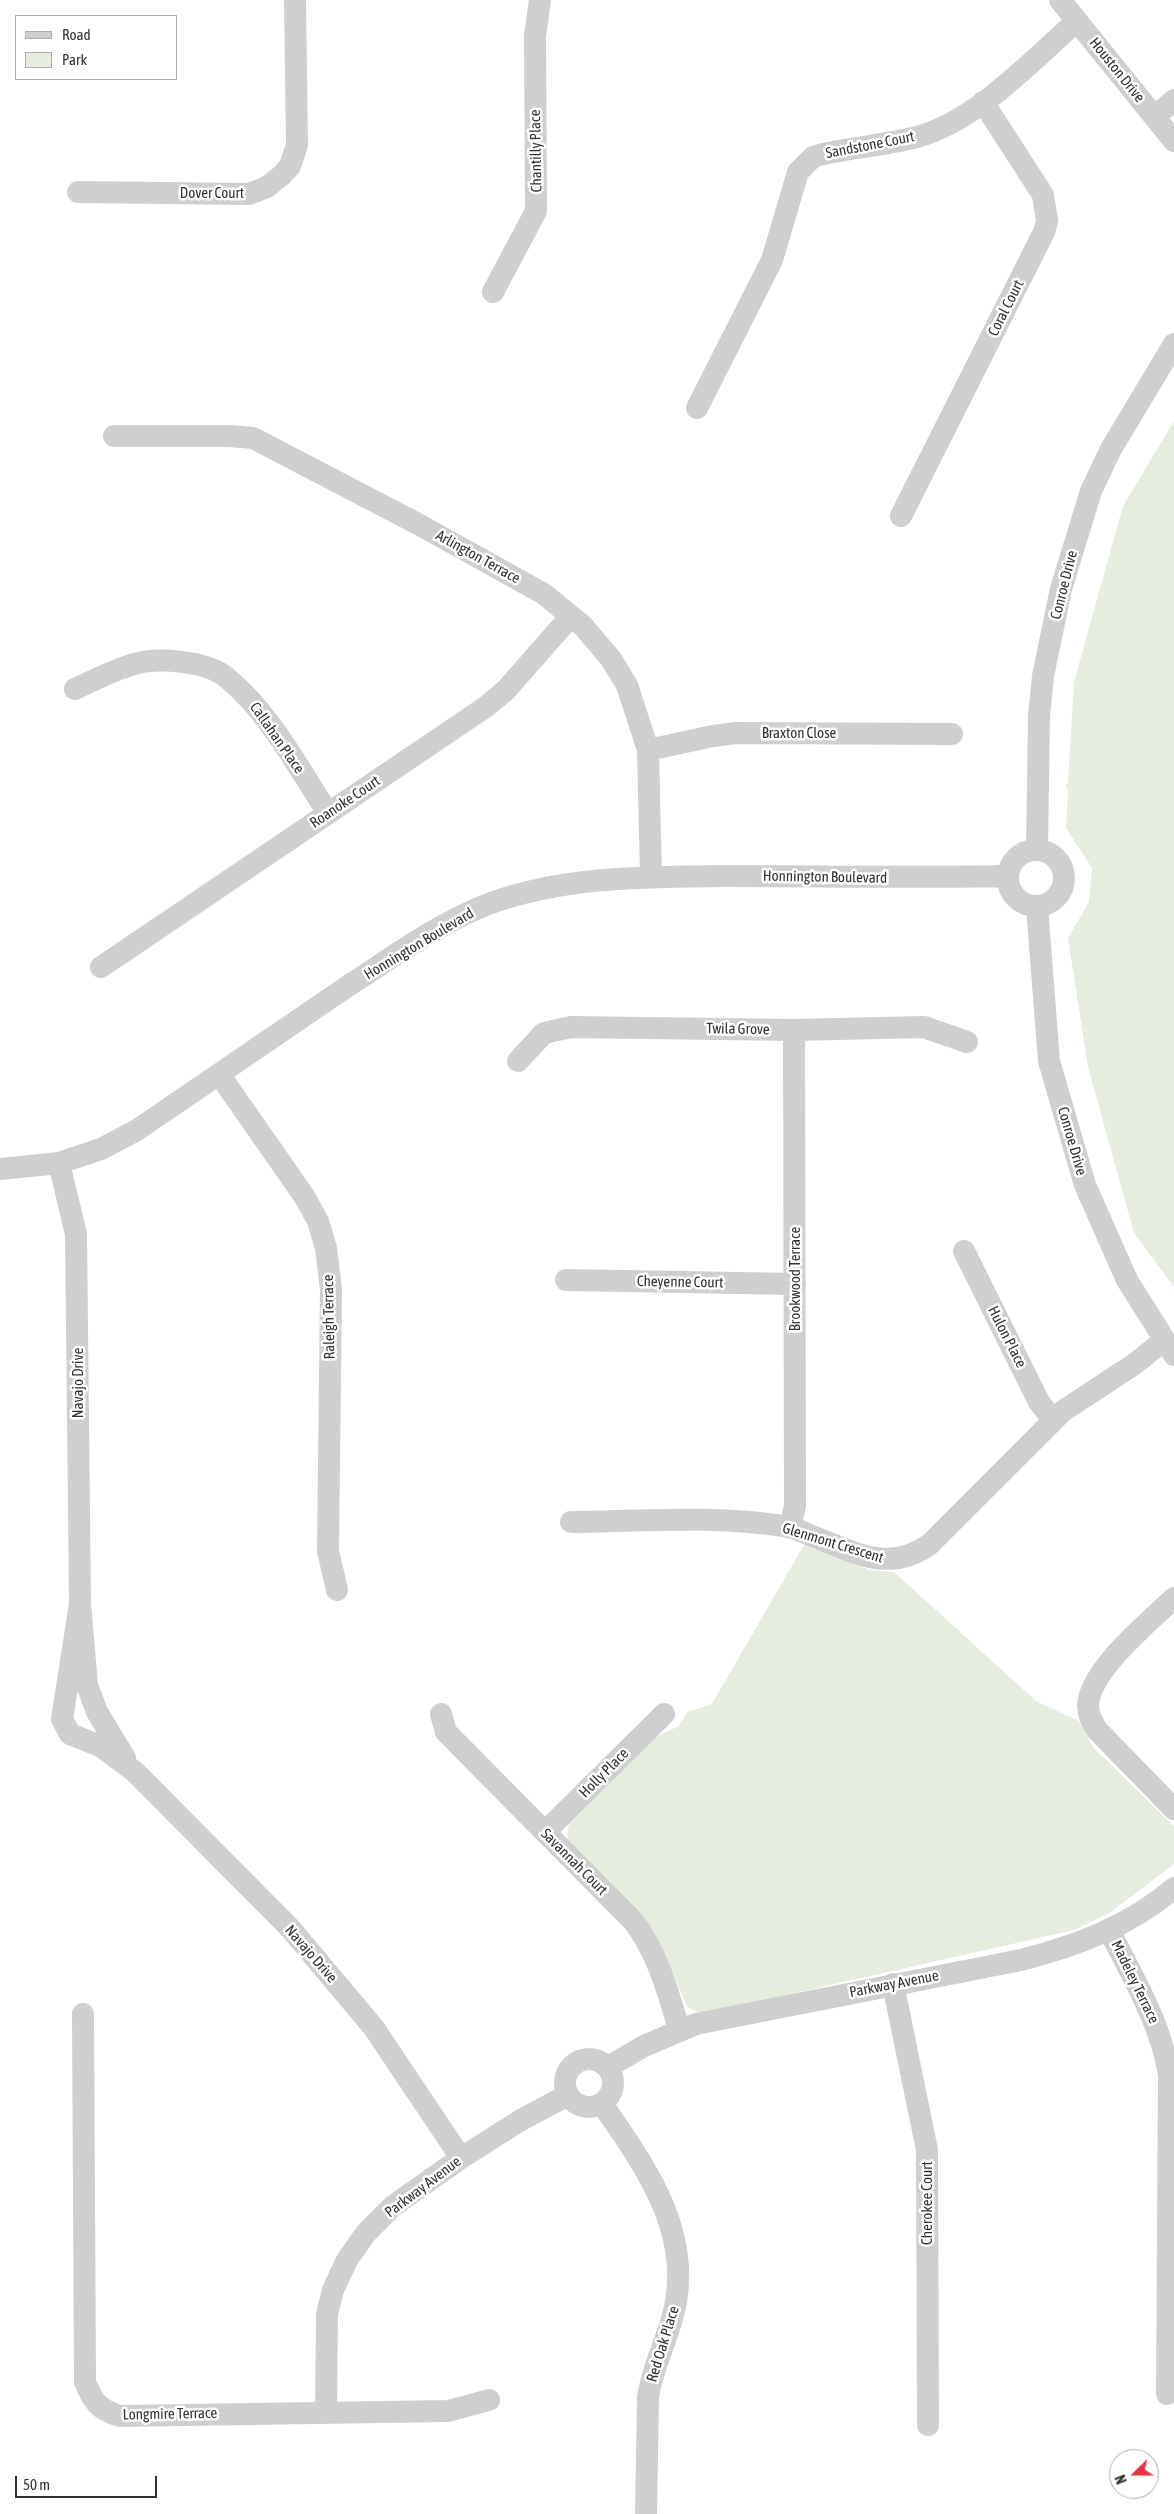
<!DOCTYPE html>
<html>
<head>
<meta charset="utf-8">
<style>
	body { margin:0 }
	#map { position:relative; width:1174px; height:2514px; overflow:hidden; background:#fff; font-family:"Asap Condensed",sans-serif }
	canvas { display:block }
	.legend { position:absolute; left:15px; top:15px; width:162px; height:65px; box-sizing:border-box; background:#fff; border:1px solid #adadad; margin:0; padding:6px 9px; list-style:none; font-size:15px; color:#323232 }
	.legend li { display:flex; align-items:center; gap:10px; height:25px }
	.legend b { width:25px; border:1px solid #adadad }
	.north { position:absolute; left:1109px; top:2449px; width:50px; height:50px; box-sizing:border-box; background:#fff; border:1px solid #adadad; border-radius:50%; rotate:248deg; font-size:14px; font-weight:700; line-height:20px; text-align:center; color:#323232 }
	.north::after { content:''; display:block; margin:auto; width:18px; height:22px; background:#ea3445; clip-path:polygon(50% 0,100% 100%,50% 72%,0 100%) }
	.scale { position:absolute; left:15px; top:2476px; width:142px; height:22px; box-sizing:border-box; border:2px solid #323232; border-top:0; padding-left:6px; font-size:15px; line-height:18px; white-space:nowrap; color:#323232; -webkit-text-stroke:4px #fff; paint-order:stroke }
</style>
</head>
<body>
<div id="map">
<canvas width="1174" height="2514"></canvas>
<ul class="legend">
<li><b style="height:6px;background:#cfcfcf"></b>Road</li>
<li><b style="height:14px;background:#e6ecde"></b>Park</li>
</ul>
<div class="north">N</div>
<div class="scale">50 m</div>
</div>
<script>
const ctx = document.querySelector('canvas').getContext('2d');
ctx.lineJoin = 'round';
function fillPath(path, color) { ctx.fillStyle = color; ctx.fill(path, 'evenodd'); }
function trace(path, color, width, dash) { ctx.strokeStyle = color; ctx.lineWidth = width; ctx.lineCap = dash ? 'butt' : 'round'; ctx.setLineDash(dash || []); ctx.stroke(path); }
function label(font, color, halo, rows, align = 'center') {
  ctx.font = font + ' "Asap Condensed",sans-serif'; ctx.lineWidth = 5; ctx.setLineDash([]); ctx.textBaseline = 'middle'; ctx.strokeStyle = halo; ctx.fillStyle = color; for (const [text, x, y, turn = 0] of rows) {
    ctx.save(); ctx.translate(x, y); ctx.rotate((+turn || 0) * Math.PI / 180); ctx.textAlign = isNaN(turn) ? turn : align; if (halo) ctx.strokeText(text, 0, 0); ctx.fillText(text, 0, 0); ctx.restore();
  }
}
fillPath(new Path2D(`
	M1174 421V1287L1134 1233 1088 1067 1068 938 1089 902 1092 868 1066 828 1068 790 1066 786 1068 782 1074 682 1123 506Z
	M804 1545 870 1570 894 1572 1036 1701 1079 1721 1093 1747 1174 1826V1864L1111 1912 1074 1930 702 2014 687 2007 673 1973 575 1854 567 1836 569 1824 655 1737 679 1726 687 1712 712 1704Z`), '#e6ecde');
trace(new Path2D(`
	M1060 0 1174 141
	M1155 117 1174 100
	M78 192 249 194 267 187 282 175 290 166 297 145 295 0
	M493 292 536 211 535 36 540 0
	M697 408 772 260 798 172 813 157 823 154C854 147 886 145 917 137 978 120 1031 61 1077 21
	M114 436H229L253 438 418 524 544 594 583 626 611 659 627 685 648 750 651 877
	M901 516 1044 232 1047 221 1043 195 983 102
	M75 689C94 680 114 670 134 664 158 657 206 661 226 677 270 713 297 766 328 813
	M648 750 713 736 736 733 952 734
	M1037 849 1039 716 1043 676 1061 589 1091 491 1111 449 1174 344
	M1008 878a28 28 0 1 1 56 0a28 28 0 1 1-56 0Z
	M1037 907 1049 1061 1085 1185 1127 1280 1174 1355
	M101 967 487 706 506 690 571 616
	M518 1061 544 1033 571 1027 794 1030 924 1027 967 1042
	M219 1074 304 1196 318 1221 326 1248 331 1289 328 1551 337 1590
	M59 1163 76 1234 80 1604 87 1685 97 1712 125 1758
	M0 1169 59 1163 101 1149 137 1130C207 1082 277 1034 348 986 393 957 440 922 491 903 566 876 645 877 724 876 819 876 913 878 1008 876
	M964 1251 1039 1402 1053 1420
	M566 1280 795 1284
	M571 1522C640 1521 720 1515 788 1527 796 1528 804 1533 812 1536 854 1552 889 1574 930 1544L1063 1411 1136 1363 1163 1341
	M790 1527 795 1506 794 1030
	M1174 1598C1149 1622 1090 1670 1088 1705 1088 1715 1092 1722 1097 1730L1174 1809
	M80 1604 62 1719 70 1734 100 1746 134 1771 290 1928 374 2028 461 2158
	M441 1714 446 1732 634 1922C658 1954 668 1992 679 2029
	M545 1832 664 1714
	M1109 1930C1132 1976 1161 2023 1169 2075L1167 2394
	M893 1984 927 2150 928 2425
	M83 2014 85 2382C93 2402 99 2410 120 2416L448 2411 489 2400
	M565 2083a24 24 0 1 1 48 0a24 24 0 1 1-48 0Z
	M608 2067 644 2046 696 2024 1021 1960C1076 1946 1130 1926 1174 1888
	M602 2104C643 2163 689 2226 676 2302 670 2335 653 2364 648 2397L646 2514
	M326 2411 327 2314 333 2290 347 2260 366 2233 393 2206 461 2158 521 2120 568 2095`), '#cfcfcf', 22);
label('15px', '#323232', '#fff', [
	["Houston Drive",1117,70,51],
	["Sandstone Court",870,145,-11],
	["Chantilly Place",536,151,-91],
	["Dover Court",212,193],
	["Coral Court",1006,308,-63],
	["Arlington Terrace",478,557,29],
	["Conroe Drive",1064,585,-76],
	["Braxton Close",799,733],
	["Callahan Place",277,738,55],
	["Roanoke Court",345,802,-34],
	["Honnington Boulevard",825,877,1],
	["Honnington Boulevard",419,944,-31],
	["Twila Grove",738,1029,1],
	["Conroe Drive",1072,1141,74],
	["Brookwood Terrace",795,1279,-90],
	["Cheyenne Court",680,1282,1],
	["Raleigh Terrace",329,1317,-91],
	["Hulon Place",1007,1337,63],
	["Navajo Drive",78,1383,-90],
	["Glenmont Crescent",833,1543,17],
	["Holly Place",604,1773,-45],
	["Savannah Court",574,1862,45],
	["Navajo Drive",311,1954,49],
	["Madeley Terrace",1135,1982,64],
	["Parkway Avenue",894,1984,-11],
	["Parkway Avenue",423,2187,-37],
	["Cherokee Court",927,2203,-90],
	["Red Oak Place",663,2344,-73],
	["Longmire Terrace",170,2414,-1]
]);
</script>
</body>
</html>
